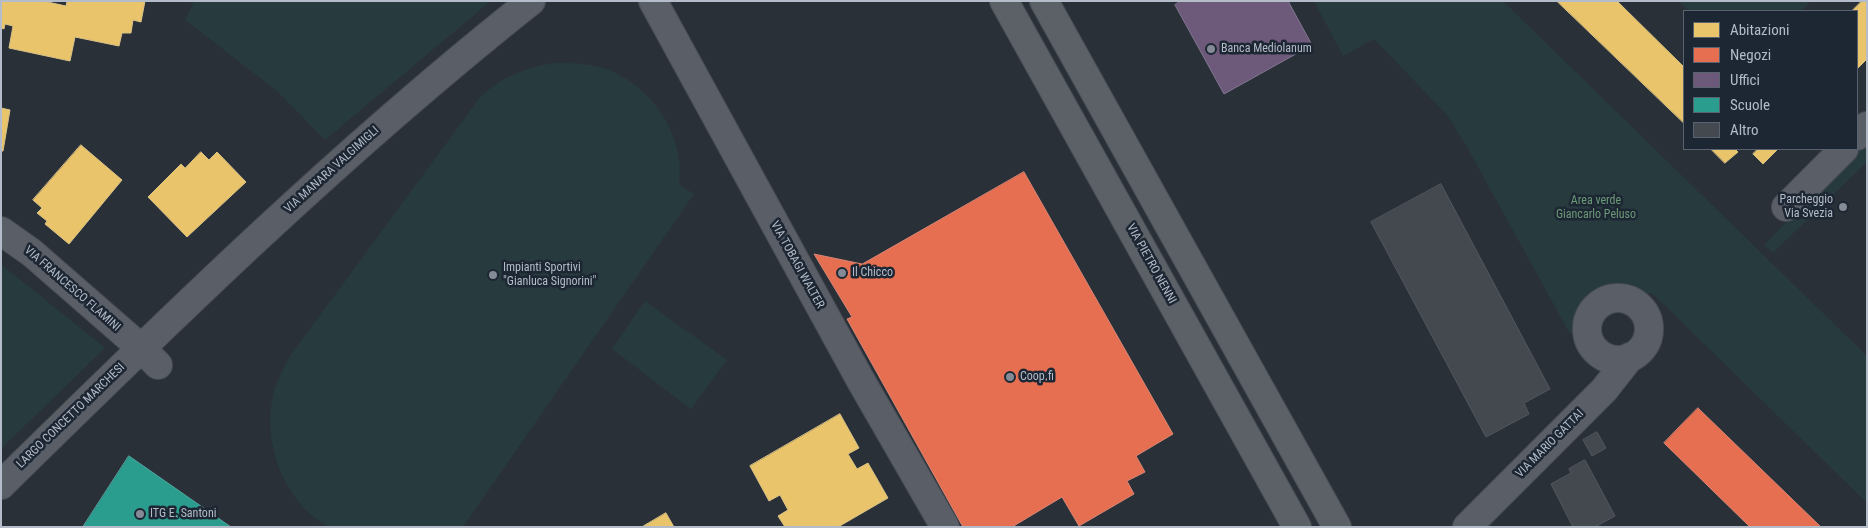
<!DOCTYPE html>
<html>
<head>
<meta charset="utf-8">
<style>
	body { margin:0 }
	#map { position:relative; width:1868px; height:528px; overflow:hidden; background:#2a3038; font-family:"Roboto Condensed",sans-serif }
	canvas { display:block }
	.frame { position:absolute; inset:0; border:2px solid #b4bcc9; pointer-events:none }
	.legend { position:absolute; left:1683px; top:10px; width:175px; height:140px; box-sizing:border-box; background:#1d2633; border:1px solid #59626f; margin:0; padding:6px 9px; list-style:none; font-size:15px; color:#b4bcc9 }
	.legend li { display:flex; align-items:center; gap:10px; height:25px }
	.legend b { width:25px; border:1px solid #59626f }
</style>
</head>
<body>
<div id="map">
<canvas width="1868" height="528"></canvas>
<div class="frame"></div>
<ul class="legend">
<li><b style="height:14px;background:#e9c46a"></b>Abitazioni</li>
<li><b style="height:14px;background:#e76f51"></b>Negozi</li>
<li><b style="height:14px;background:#6d597a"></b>Uffici</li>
<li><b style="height:14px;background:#2a9d8f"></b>Scuole</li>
<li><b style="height:14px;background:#444950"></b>Altro</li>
</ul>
</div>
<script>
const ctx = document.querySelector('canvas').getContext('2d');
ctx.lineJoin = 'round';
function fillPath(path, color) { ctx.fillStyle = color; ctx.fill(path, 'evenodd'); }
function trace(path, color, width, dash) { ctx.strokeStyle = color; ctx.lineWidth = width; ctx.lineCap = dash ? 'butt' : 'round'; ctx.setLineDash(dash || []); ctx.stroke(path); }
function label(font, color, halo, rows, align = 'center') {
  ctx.font = font + ' "Roboto Condensed",sans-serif'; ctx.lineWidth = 5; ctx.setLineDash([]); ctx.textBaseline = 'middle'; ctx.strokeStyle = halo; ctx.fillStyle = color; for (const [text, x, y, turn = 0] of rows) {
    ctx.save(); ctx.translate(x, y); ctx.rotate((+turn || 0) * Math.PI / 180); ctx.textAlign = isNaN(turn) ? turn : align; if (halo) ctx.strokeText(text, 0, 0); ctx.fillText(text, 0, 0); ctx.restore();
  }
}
fillPath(new Path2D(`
	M194 1H491L325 140 276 90 185 20Z
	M1314 1H1503L1867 356V503L1653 294C1613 290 1585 284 1579 333L1570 334 1467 147 1447 115 1374 39 1343 56Z
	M1679 1H1811L1801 11H1689Z
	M553 63C571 63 589 63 606 69 652 86 686 136 679 184L694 194 463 527H329C283 502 261 441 274 391 278 379 284 367 290 356L481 96C504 76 523 69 553 63Z
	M1867 139V162L1773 253 1764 245Z
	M1 264 105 348 1 449Z
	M645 301 727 360 691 409 612 349Z`), '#273a3e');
const homes = new Path2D(`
	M1 1H43L66 6 67 1H145L141 22 133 20 131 33H122L119 46 75 37 70 61 9 48 13 26 5 24 4 29 1 28Z
	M1557 1H1617L1684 67V123Z
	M1862 1H1867V59L1857 69V11H1852Z
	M1 108 10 110 3 151H1Z
	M81 145 122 180 69 244 45 224 47 221 37 213 42 208 33 200Z
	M1711 149H1735L1738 152 1725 163Z
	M1758 149H1778L1763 164 1753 154Z
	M201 152 209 160 217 152 246 182 187 237 148 197 181 164 185 168Z
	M840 414 859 448 848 454 857 469 868 463 888 498 838 527H785L778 516 788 510 780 495 769 501 750 466Z
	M666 513 674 527H642Z`);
fillPath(homes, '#e9c46a');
trace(homes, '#d9c286', 1);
const shops = new Path2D(`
	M1024 172 1173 434 1136 456 1145 472 1127 481 1134 494 1079 526 1062 497 1012 527H963L847 319 852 317 814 254 862 264Z
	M1698 408 1821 527H1750L1664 443Z`);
fillPath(shops, '#e76f51');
trace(shops, '#d88675', 1);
const offices = new Path2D(`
	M1181 1H1288L1312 45 1224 94 1175 5Z`);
fillPath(offices, '#6d597a');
trace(offices, '#827792', 1);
const schools = new Path2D(`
	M129 456 231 527H83Z`);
fillPath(schools, '#2a9d8f');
trace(schools, '#53a6a0', 1);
const building = new Path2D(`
	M1441 184 1550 389 1524 403 1529 414 1486 437 1371 222Z
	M1597 432 1606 448 1592 456 1583 440Z
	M1585 460 1615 516 1595 527H1573L1551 484 1571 473 1569 469Z`);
fillPath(building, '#444950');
trace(building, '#52575f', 1);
const minor = new Path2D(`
	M653 1 861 381 945 527
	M1857 136 1867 126
	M1786 207 1844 149
	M1 231 32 253 141 348 158 365
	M1587 329a31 31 0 1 1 62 0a31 31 0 1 1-62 0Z
	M1 485C172 317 343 150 531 1
	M1467 527 1604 390 1630 357`);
const major = new Path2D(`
	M1004 1 1297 527
	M1044 1 1337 527`);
trace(minor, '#484c53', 30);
trace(major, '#484c55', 30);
trace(minor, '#5a5e66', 28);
trace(major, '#5c6168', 28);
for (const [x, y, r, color] of [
	[1211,49,5,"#848b96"],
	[1843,207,5,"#848b96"],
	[842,273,5,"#848b96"],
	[493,275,5,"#848b96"],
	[1010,377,5,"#848b96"],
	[140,514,5,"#848b96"]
]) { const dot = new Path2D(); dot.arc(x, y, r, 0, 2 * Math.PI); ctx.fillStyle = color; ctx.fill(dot); trace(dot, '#1d2633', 2); }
label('12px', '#b4bcc9', '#1d2633', [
	["Banca Mediolanum",1221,49],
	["Parcheggio",1833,200,"right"],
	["Via Svezia",1833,214,"right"],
	["Impianti Sportivi",503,268],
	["\"Gianluca Signorini\"",503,282],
	["Il Chicco",852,273],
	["Coop.fi",1020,377],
	["ITG E. Santoni",150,514]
], 'left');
label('12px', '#b4bcc9', '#1d2633', [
	["VIA MANARA VALGIMIGLI",332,170,-42],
	["VIA PIETRO NENNI",1151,264,61],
	["VIA TOBAGI WALTER",797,265,61],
	["VIA FRANCESCO FLAMINI",72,289,41],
	["LARGO CONCETTO MARCHESI",71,416,-44],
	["VIA MARIO GATTAI",1550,444,-45]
]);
label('12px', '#6b9a76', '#1d2633', [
	["Area verde",1596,201],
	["Giancarlo Peluso",1596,215]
]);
</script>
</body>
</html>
